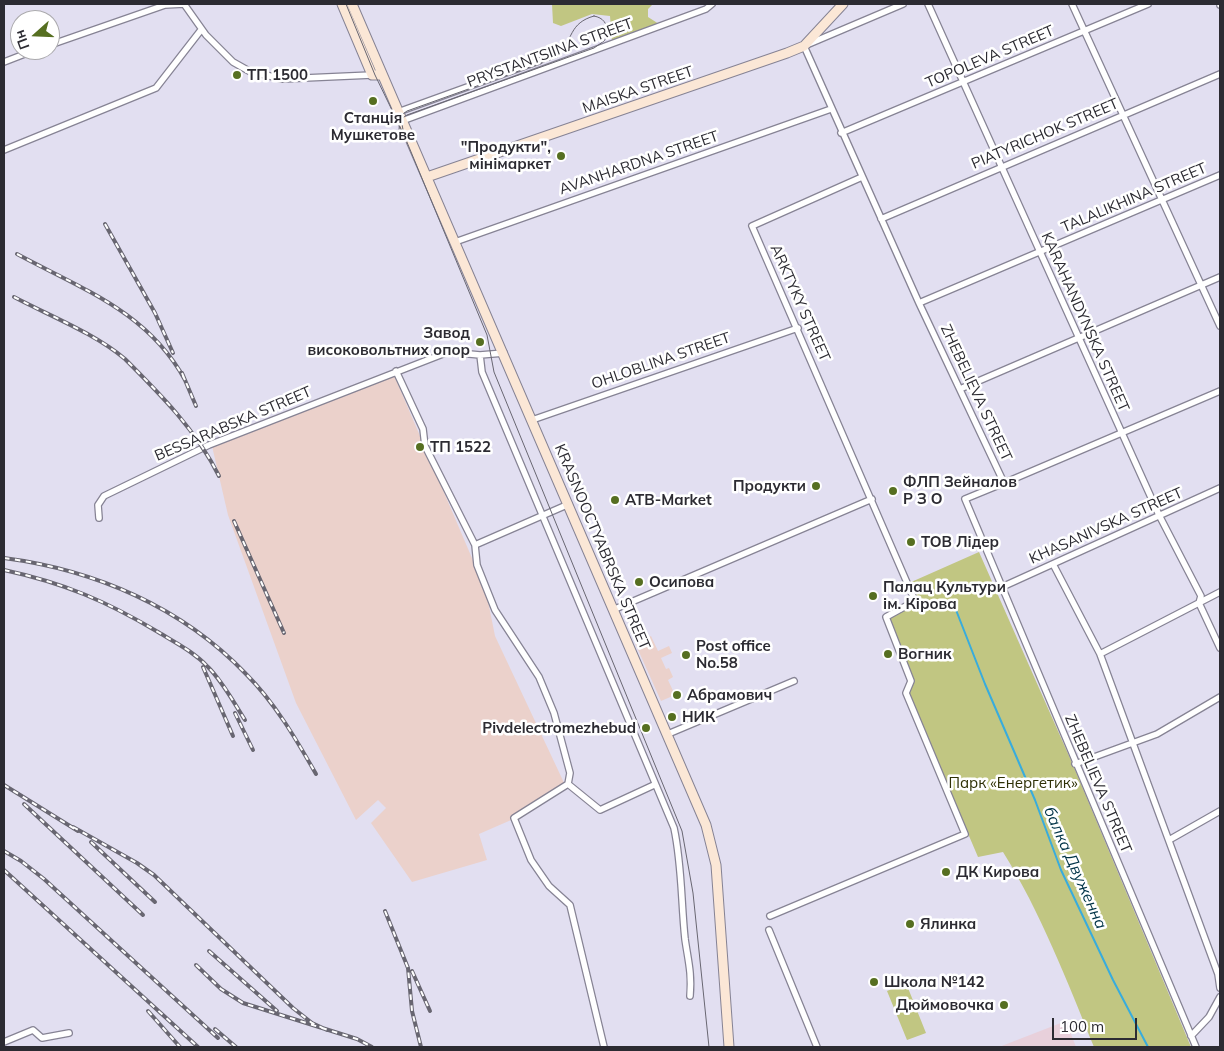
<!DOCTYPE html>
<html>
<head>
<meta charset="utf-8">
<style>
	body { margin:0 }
	#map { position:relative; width:1224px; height:1051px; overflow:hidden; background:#e2dff1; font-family:Mulish,sans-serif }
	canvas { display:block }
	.frame { position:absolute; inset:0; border:5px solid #2c2b32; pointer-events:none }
	.north { position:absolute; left:10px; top:10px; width:50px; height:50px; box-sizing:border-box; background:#fff; border:1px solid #abaaad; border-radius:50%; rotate:250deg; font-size:14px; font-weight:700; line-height:20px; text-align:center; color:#2c2b32 }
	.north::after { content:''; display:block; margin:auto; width:18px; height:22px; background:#566f21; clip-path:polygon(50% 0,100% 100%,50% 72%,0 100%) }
	.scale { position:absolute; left:1052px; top:1018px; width:85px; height:22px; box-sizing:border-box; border:2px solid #2c2b32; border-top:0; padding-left:6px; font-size:15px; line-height:18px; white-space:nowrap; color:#2c2b32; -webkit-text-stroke:4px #fff; paint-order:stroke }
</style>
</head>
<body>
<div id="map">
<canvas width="1224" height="1051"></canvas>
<div class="frame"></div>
<div class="north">Пн</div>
<div class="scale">100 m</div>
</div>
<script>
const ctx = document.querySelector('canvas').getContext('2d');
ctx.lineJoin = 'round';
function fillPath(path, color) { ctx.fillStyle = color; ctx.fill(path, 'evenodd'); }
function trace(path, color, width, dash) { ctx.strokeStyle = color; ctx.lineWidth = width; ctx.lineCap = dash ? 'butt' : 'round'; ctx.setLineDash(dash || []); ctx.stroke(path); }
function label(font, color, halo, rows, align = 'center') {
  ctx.font = font + ' Mulish,sans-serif'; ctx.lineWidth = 5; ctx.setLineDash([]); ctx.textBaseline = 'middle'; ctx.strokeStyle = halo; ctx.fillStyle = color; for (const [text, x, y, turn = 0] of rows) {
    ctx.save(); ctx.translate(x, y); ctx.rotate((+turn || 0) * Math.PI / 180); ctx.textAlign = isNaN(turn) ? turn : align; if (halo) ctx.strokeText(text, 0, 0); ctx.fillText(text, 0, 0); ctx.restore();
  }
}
fillPath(new Path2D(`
	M394 375 486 591 495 636 566 787 518 817 479 834 487 860 412 882 371 823 386 808 378 800 356 820 296 703 228 515 212 446Z
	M651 636 658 651 669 646 672 653 661 658 666 669 669 668 673 677 668 680 675 695 661 701 635 643Z`), '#ebd1cb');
fillPath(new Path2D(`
	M1066 1021 1076 1047H999Z`), '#e8d0db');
fillPath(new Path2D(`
	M552 4H653L648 9V17L659 24 612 41 610 16 592 14 561 26 553 23Z
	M979 552 1073 765 1191 1047H1094C1068 983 1040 911 1003 852L978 857 908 693 913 681 888 618 916 602 909 583Z
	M906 983 926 1033 907 1040 887 991Z`), '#c1c682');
trace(new Path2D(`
	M956 610 985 684 1035 800 1061 870 1113 980 1148 1047`), '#38acdd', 2);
const street = new Path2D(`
	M903 4 804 46 919 303 1004 483 965 499 1196 1047
	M928 4 1159 515 1201 596 1199 603 1220 648
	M1072 4 1220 326
	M1220 4V5
	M50 45 165 5 184 4 206 35 233 62 249 71 282 79 372 75
	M4 62 35 50
	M398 112 539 61
	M402 121 706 9 712 4
	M841 133 1148 4
	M4 150 156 88 201 30
	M881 219 1220 74
	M455 242 831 109
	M919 303 1220 175
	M480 355 482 372 674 828C682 865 681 901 685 939 688 960 692 973 690 996
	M396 371 423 429 425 446 475 545
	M960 389 1220 277
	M532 420 798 328
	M1004 483 1220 391
	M569 504 475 545 477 565 495 610 539 677 554 713 570 773 568 784 600 810 654 785
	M99 518 98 505 104 496 209 445 448 352 480 355 504 353
	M1053 564 1100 654 1218 974 1220 988
	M1002 587 1220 488
	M615 609 872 499
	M1100 654 1220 592
	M668 734 794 681
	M1075 764 1157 734 1220 697
	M568 784 514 818 531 860 549 886 570 905 604 1047
	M1169 840 1220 811
	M770 916 965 834 906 693 911 681 886 617 915 601 752 226 862 177
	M769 930 817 1047
	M1191 1036 1209 1017 1220 997
	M4 1042 33 1030 42 1038 69 1033`);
const secondary = new Path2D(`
	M342 4 372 75H382
	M352 4 706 825 716 865 729 1047
	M427 177 787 53 804 46 843 4`);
trace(street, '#868394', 8);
trace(secondary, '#868394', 11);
trace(street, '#fff', 5.5);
trace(secondary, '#fbe7d6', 9);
trace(new Path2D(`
	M346 4 375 75 404 135 487 335 494 372 682 831 693 893 709 1047
	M594 16C604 18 606 23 609 33L604 41 594 48 407 115 401 119 404 135 399 130 400 116 407 111 558 57C573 39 569 23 594 16Z`), '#686671', 1);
const rail = new Path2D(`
	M105 224 155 313 173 353
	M17 254C82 289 148 312 185 380
	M14 297C50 316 94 333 125 359 161 395 196 430 219 476
	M182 373 196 406
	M234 521 284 633
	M4 558C95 570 182 607 246 674 275 703 296 739 316 774
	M4 570C64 583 106 601 158 632 176 643 194 652 208 667 223 682 234 703 245 720
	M203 667 233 736
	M235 713 253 750
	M4 785 78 831
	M24 804 143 915
	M73 827 137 863 154 875 293 1008 312 1023 327 1030
	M91 842 155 902
	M4 851 21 861 44 879 218 1038
	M4 870 198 1047
	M385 911 408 968 412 1011 421 1047
	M209 951 277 1011
	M196 965 221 989 243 1003 357 1039 372 1047
	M412 971 430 1011
	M148 1011 180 1047
	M215 1029 236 1047`);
trace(rail, '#686671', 4);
trace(rail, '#fff', 2, [5.5]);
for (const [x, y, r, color] of [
	[237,75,5,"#566f21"],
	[373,101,5,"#566f21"],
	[561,156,5,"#566f21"],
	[480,342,5,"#566f21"],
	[420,447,5,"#566f21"],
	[816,486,5,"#566f21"],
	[893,491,5,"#566f21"],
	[615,500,5,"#566f21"],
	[911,542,5,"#566f21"],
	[639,582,5,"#566f21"],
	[873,596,5,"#566f21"],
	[888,654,5,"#566f21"],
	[686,655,5,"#566f21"],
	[677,695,5,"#566f21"],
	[672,717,5,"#566f21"],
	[646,728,5,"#566f21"],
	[946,872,5,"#566f21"],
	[910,924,5,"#566f21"],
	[874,982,5,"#566f21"],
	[1004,1005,5,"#566f21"]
]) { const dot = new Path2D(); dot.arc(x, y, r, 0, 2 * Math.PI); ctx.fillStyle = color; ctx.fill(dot); trace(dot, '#fff', 2); }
label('15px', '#2c2b32', '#fff', [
	["PRYSTANTSIINA STREET",550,53,-20],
	["TOPOLEVA STREET",990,57,-23],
	["MAISKA STREET",638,90,-19],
	["PIATYRICHOK STREET",1045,134,-23],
	["AVANHARDNA STREET",639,163,-19],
	["TALALIKHINA STREET",1134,198,-23],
	["ARKTYKY STREET",800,303,66],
	["KARAHANDYNSKA STREET",1085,322,66],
	["OHLOBLINA STREET",661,361,-19],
	["ZHEBELIEVA STREET",976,393,65],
	["BESSARABSKA STREET",233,424,-23],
	["KHASANIVSKA STREET",1106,526,-24],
	["KRASNOOCTYABRSKA STREET",602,547,67],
	["ZHEBELIEVA STREET",1098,784,67]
]);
label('bold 15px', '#2c2b32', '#fff', [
	["ТП 1500",247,75],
	["Станція",373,118,"center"],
	["Мушкетове",373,135,"center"],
	["\"Продукти\",",551,147,"right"],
	["мінімаркет",551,164,"right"],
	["Завод",470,333,"right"],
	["високовольтних опор",470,350,"right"],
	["ТП 1522",430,447],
	["ФЛП Зейналов",903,482],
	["Р З О",903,499],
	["Продукти",806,486,"right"],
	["ATB-Market",625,500],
	["ТОВ Лідер",921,542],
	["Осипова",649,582],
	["Палац Культури",883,587],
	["ім. Кірова",883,604],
	["Post office",696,646],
	["No.58",696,663],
	["Вогник",898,654],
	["Абрамович",687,695],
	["НИК",682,717],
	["Pivdelectromezhebud",636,728,"right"],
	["ДК Кирова",956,872],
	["Ялинка",920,924],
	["Школа №142",884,982],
	["Дюймовочка",994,1005,"right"]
], 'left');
label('15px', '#2e3005', '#fff', [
	["Парк «Енергетик»",1013,783]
]);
label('italic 16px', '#003347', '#fff', [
	["балка Двуженна",1075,868,66]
]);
</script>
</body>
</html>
